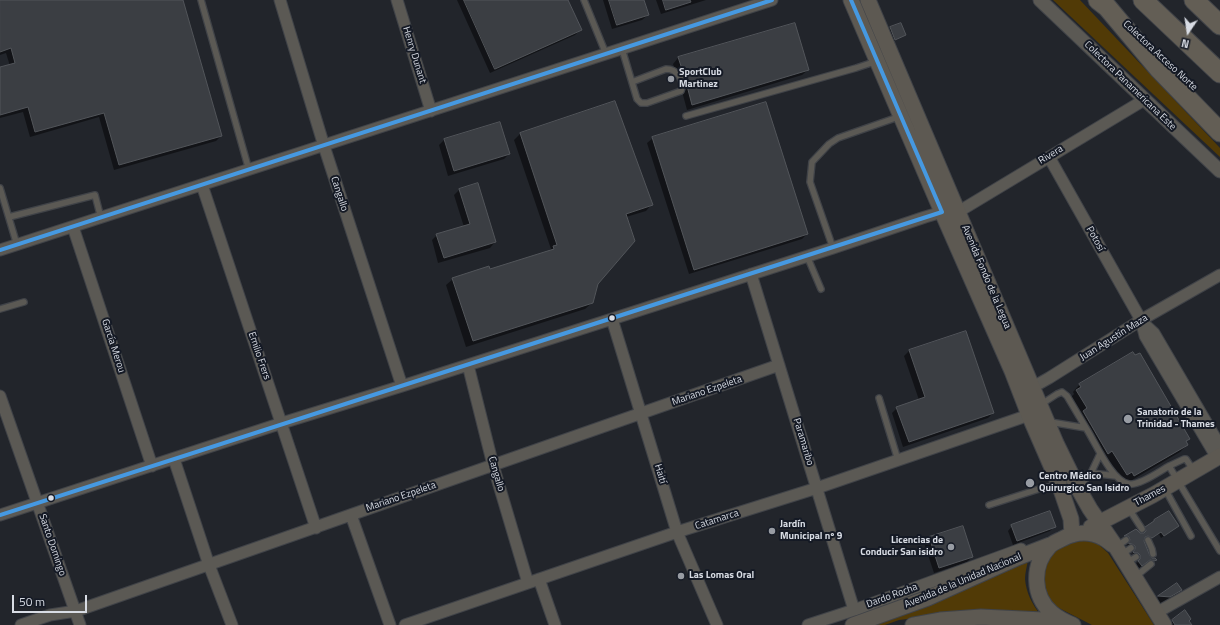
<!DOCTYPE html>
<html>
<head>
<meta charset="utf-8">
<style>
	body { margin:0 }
	#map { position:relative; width:1220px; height:625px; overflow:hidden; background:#22252b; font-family:"Titillium Web",sans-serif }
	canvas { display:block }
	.north { position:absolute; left:1168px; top:12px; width:40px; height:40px; -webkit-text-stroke:3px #151a25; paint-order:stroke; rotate:193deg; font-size:11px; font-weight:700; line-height:16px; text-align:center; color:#d8dce4 }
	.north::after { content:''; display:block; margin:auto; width:14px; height:18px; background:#d8dce4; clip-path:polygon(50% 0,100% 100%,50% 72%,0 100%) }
	.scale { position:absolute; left:12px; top:595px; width:75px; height:18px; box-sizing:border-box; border:2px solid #d8dce4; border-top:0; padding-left:5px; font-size:12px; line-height:14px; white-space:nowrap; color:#d8dce4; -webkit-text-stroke:3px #151a25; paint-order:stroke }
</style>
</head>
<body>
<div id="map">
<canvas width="1220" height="625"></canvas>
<div class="north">N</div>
<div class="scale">50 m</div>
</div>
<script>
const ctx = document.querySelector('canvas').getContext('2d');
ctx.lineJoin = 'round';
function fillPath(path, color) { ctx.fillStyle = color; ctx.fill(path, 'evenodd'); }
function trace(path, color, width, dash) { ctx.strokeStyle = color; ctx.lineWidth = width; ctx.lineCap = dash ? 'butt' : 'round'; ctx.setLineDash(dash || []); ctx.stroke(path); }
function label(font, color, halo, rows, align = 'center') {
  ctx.font = font + ' "Titillium Web",sans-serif'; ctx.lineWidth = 4; ctx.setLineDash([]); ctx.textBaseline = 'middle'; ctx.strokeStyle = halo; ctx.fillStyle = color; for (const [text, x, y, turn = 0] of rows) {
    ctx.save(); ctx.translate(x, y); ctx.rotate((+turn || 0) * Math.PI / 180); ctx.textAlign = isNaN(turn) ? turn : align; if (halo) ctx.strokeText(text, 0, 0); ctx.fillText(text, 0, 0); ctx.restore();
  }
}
fillPath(new Path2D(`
	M1053 0H1080L1220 148V157Z
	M1086 540 1098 544 1108 553 1154 625H1092L1055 606 1047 597 1042 586 1044 562 1061 543Z
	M1028 560C1027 566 1025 573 1025 579 1026 592 1032 604 1040 614H949L899 620 885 625H869Z`), '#513a06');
fillPath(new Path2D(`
	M0 0H182L221 136 216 141 114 170 99 117 30 137 23 112 0 118V68L10 66 6 53 0 55Z
	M457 0H567L580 30 575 35 490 73Z
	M603 0H643L648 15 642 20 612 29Z
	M656 0H706L661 14Z
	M794 24 808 70 802 75 687 110 680 84 673 64 678 58Z
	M900 24 905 35 894 41 889 29Z
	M614 103 652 204 646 211 626 217 597 283 592 303 585 309 466 347 446 285 453 279 490 271 548 252 551 249 514 140 520 134Z
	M499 123 509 154 504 159 448 176 439 145 444 140Z
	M653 138 807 234 802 239 689 274 647 143Z
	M459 190 495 242 490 248 438 263 432 240 437 235 464 227 454 195Z
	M965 332 993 413 988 418 903 447 892 413 897 408 919 400 904 356 909 351Z
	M1080 384 1189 438 1185 442 1187 445 1180 452 1127 483 1124 479 1119 482 1105 458 1101 460 1076 419 1080 415 1070 398 1074 394 1073 392Z
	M1012 526 1054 527 1050 531 1013 545 1008 531Z
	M1178 526 1161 538 1159 534 1148 540 1146 538 1143 539 1149 557 1155 560 1151 563 1147 562 1139 568 1136 564 1138 562V558L1135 555H1132L1133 553 1132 549 1130 546H1127L1128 543 1127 540 1123 538 1136 530 1139 534H1144L1143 530 1146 527Z
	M962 527 972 557 967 562 934 573 924 543 929 538Z
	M1177 585 1181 590 1174 597 1162 604 1153 603 1159 596Z
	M1185 612 1188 621 1191 625H1168Z`), '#0007');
const building = new Path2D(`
	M0 0H183L222 136 119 165 104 113 35 132 28 107 0 115V67L15 63 11 48 0 52Z
	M464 0H568L582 30 495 69Z
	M609 0H644L649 15 617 25Z
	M663 0H690L691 2 666 10Z
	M795 23 809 70 692 105 685 78 678 57Z
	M901 23 906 35 895 40 890 27Z
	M615 101 653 205 626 214 635 241 598 284 593 303 473 341 452 278 489 266 490 269 554 249 553 246 557 245 520 133Z
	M766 102 808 234 694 270 652 137Z
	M500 122 510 154 454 171 444 139Z
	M478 183 496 242 444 258 436 234 470 224 459 189Z
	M966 331 994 413 909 442 896 407 925 397 909 350Z
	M1133 352 1135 355 1140 353 1190 439 1186 441 1188 445 1134 476 1132 472 1127 475 1112 451 1108 454 1083 411 1087 408 1076 390 1081 387 1079 384Z
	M1050 511 1056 527 1017 541 1011 525Z
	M1169 511 1179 526 1164 536 1161 532 1152 538 1148 536 1145 537 1144 541 1150 556 1152 558H1155L1157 560 1154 561 1150 560 1142 566 1138 561 1140 559V555L1138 553H1134L1133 552 1135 549V546L1132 544 1128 543 1130 540 1129 537 1127 536H1124L1136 529 1140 533H1144L1146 531 1145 527 1154 521V520Z
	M963 526 973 557 939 568 929 537Z
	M1177 583 1182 590 1170 597 1158 596Z
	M1185 610 1191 619 1189 621 1192 625H1175L1172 620Z`);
fillPath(building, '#3b3e43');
trace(building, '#52555a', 1);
const service = new Path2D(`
	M201 0 249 170
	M584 0 606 54
	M622 49 637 99 641 103H647L681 91C685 80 677 69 666 69L632 82
	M686 116 856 68 877 61
	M0 188 17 245
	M9 217 95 195 101 218
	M833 248 810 182 812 162 829 144 838 138 901 116
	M807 256 821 289
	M0 309 24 302
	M879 398 898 460
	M1040 405 1057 394 1062 392 1067 396 1086 428
	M1050 422 1086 428C1095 442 1112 482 1129 484 1139 486 1160 471 1169 466L1220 551
	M1169 466 1184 459H1186L1194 471
	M1091 473 1116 476
	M1079 487 1091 473 1100 454
	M1165 489 1191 536
	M989 505 1039 489 1058 485
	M1129 509 1142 529
	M1148 540 1152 549 1153 554
	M1116 547 1126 540
	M1121 555 1131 548
	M1126 563 1136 557
	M1135 577 1151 564`);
const minor = new Path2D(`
	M280 0 324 146 402 386
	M397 0 431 111
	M1049 157 1141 320 1145 336 1217 458
	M202 185 316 528
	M73 227 152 466
	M0 250 772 0
	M751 274 854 610
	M612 319 677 532 717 625
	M1141 321 1154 333 1220 446
	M468 365 493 465 528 583
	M0 396 80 625
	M174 459 209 565 232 625
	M0 515 282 423 402 386 612 319 833 248 925 217 942 212H958L1144 100
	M351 515 390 625
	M539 579 555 625
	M1156 613 1220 577
	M21 625 50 615 76 611 779 365
	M405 625 677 532 817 488 1029 415 1033 387 1049 378 1141 320 1220 275
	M808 625 854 610 1021 549`);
const tertiary = new Path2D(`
	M1040 0 1220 171`);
const secondary = new Path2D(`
	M851 0 942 212 1012 371 1029 415 1059 484 1071 519 1072 535
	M868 0 1056 443 1078 488 1090 509 1116 547 1164 625
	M1091 527 1153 495 1220 456
	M853 625 928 598 1019 557 1050 545
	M913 625 940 620 981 617 1064 621
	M1073 625C1066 622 1058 618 1052 613 1032 596 1032 565 1049 547 1052 543 1058 541 1062 539 1075 532 1090 531 1103 538 1107 540 1110 543 1113 545`);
const motorway = new Path2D(`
	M1098 0 1107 7 1159 69 1220 132
	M1143 0 1220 73
	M1194 0 1220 25`);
trace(service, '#404348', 8);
trace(minor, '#404348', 13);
trace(tertiary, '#404348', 15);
trace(secondary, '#404348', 17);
trace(motorway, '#404348', 21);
trace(service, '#5b5954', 5.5);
trace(minor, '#5b5954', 11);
trace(tertiary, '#5b5954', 13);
trace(secondary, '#5d5952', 15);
trace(motorway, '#635e55', 19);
trace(new Path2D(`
	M0 250 772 0
	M0 515C314 413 628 314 942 212L851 0`), '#4699e1', 4);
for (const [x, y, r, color] of [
	[671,79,4,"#989ca3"],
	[612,318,3.5,"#d8dce4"],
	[1128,419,5,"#989ca3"],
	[1030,483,5,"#989ca3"],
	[51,498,3.5,"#d8dce4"],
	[772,531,4,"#989ca3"],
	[951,547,4,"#989ca3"],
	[681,576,4,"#989ca3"]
]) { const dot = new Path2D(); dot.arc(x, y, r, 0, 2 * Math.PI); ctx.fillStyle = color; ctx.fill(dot); trace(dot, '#151a25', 1.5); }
label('10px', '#d8dce4', '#151a25', [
	["Henry Dunant",414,55,73],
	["Colectora Acceso Norte",1160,56,43],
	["Colectora Panamericana Este",1130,86,44],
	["Rivera",1051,155,-31],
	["Cangallo",339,194,72],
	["Potosí",1095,239,61],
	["Avenida Fondo de la Legua",986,277,67],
	["Juan Agustín Maza",1114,338,-32],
	["García Merou",113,346,72],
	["Emilio Frers",259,356,71],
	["Mariano Ezpeleta",707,391,-19],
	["Paramaribo",803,442,73],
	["Cangallo",496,474,74],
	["Haití",660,474,73],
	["Thames",1150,496,-28],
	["Mariano Ezpeleta",401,497,-19],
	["Catamarca",717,520,-18],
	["Santo Domingo",52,545,71],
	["Avenida de la Unidad Nacional",963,581,-23],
	["Dardo Rocha",892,596,-20]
]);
label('bold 10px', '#d8dce4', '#151a25', [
	["SportClub",679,73],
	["Martinez",679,85],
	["Sanatorio de la",1137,413],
	["Trinidad - Thames",1137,425],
	["Centro Médico",1039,477],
	["Quirurgico San Isidro",1039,489],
	["Jardín",780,525],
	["Municipal nº 9",780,537],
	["Licencias de",943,541,"right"],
	["Conducir San isidro",943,553,"right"],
	["Las Lomas Oral",689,576]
], 'left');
</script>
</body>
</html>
